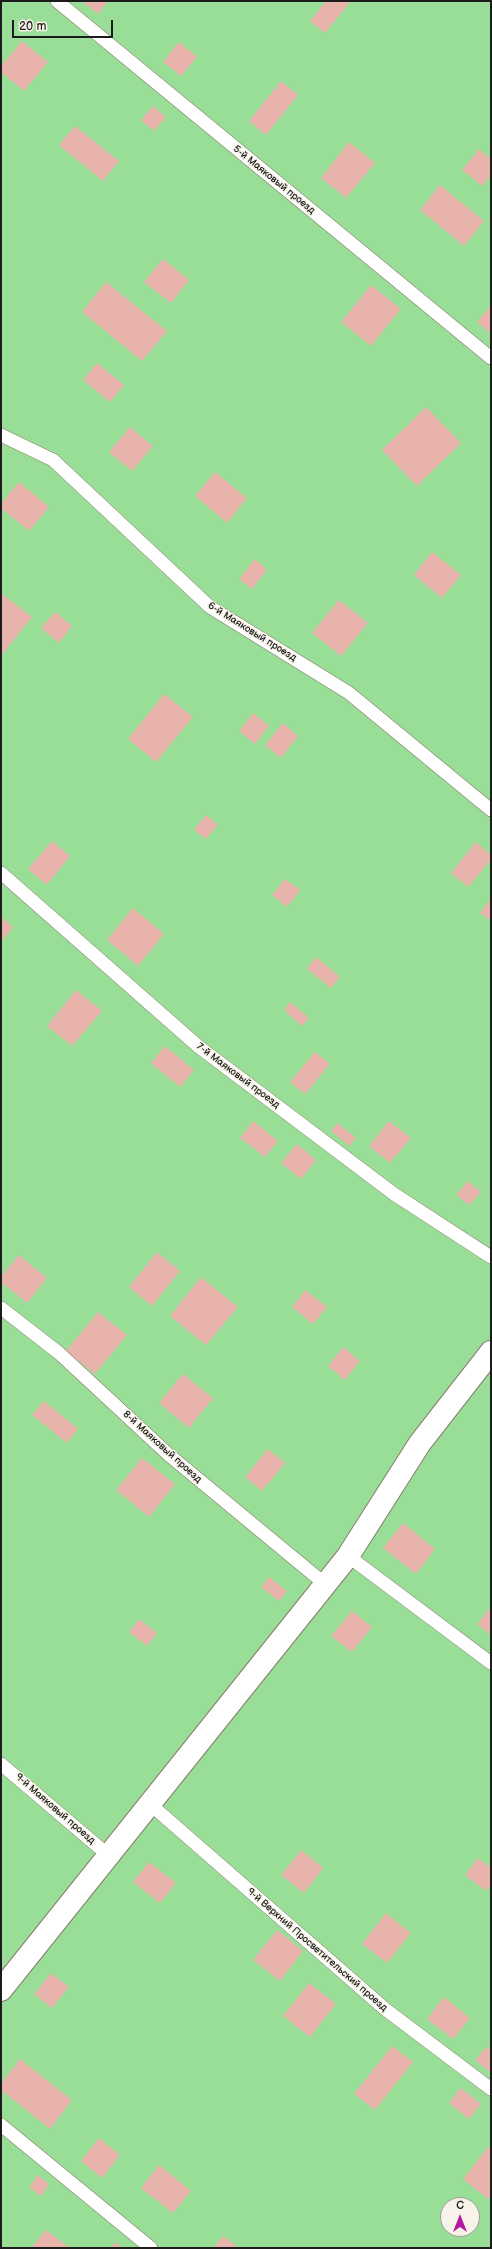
<!DOCTYPE html>
<html>
<head>
<meta charset="utf-8">
<style>
	body { margin:0 }
	#map { position:relative; width:492px; height:2249px; overflow:hidden; background:#f4dbbf; font-family:"Balsamiq Sans",sans-serif }
	canvas { display:block }
	.frame { position:absolute; inset:0; border:2px solid #1c1c1c; pointer-events:none }
	.north { position:absolute; left:440px; top:2197px; width:40px; height:40px; box-sizing:border-box; background:#f7f3e8; border:1px solid #9f9d96; border-radius:50%; rotate:0deg; font-size:11px; font-weight:700; line-height:16px; text-align:center; color:#1c1c1c }
	.north::after { content:''; display:block; margin:auto; width:14px; height:18px; background:#b5179e; clip-path:polygon(50% 0,100% 100%,50% 72%,0 100%) }
	.scale { position:absolute; left:12px; top:20px; width:101px; height:18px; box-sizing:border-box; border:2px solid #1c1c1c; border-top:0; padding-left:5px; font-size:12px; line-height:14px; white-space:nowrap; color:#1c1c1c; -webkit-text-stroke:3px #f7f3e8; paint-order:stroke }
</style>
</head>
<body>
<div id="map">
<canvas width="492" height="2249"></canvas>
<div class="frame"></div>
<div class="north">С</div>
<div class="scale">20 m</div>
</div>
<script>
const ctx = document.querySelector('canvas').getContext('2d');
ctx.lineJoin = 'round';
function fillPath(path, color) { ctx.fillStyle = color; ctx.fill(path, 'evenodd'); }
function trace(path, color, width, dash) { ctx.strokeStyle = color; ctx.lineWidth = width; ctx.lineCap = dash ? 'butt' : 'round'; ctx.setLineDash(dash || []); ctx.stroke(path); }
function label(font, color, halo, rows, align = 'center') {
  ctx.font = font + ' "Balsamiq Sans",sans-serif'; ctx.lineWidth = 3; ctx.setLineDash([]); ctx.textBaseline = 'middle'; ctx.strokeStyle = halo; ctx.fillStyle = color; for (const [text, x, y, turn = 0] of rows) {
    ctx.save(); ctx.translate(x, y); ctx.rotate((+turn || 0) * Math.PI / 180); ctx.textAlign = isNaN(turn) ? turn : align; if (halo) ctx.strokeText(text, 0, 0); ctx.fillText(text, 0, 0); ctx.restore();
  }
}
fillPath(new Path2D(`
	M1 1H491V2248H1ZM448 2205H472V2229H448Z`), '#98de97');
fillPath(new Path2D(`
	M82 1H108L98 14Z
	M326 1H351L325 33 310 21Z
	M22 41 48 62 24 91 1 72V66Z
	M179 42 197 57 181 76 163 62Z
	M281 81 298 95 266 135 249 121Z
	M153 106 166 117 154 131 141 120Z
	M75 126 119 161 103 181 59 145Z
	M349 142 375 163 346 198 321 178Z
	M479 149 491 159V175L482 186 462 170Z
	M440 185 484 221 464 246 420 210Z
	M163 259 189 280 171 303 144 282Z
	M106 282 167 331 142 361 82 312Z
	M371 285 401 309 371 346 341 322Z
	M491 305V334L477 322Z
	M97 363 124 385 110 402 83 380Z
	M426 407 461 443 417 486 382 450Z
	M130 427 153 446 132 471 109 452Z
	M215 472 247 498 227 523 195 496Z
	M19 482 49 507 29 531 1 508V504Z
	M432 552 461 575 442 598 414 575Z
	M255 559 267 570 252 589 239 579Z
	M1 593 32 617 1 656Z
	M339 600 368 623 341 656 312 633Z
	M55 612 72 626 59 643 41 628Z
	M164 694 193 717 156 762 128 739Z
	M253 713 269 726 255 744 239 731Z
	M283 723 298 736 281 758 265 745Z
	M206 815 218 825 206 839 194 830Z
	M52 841 70 856 47 885 28 869Z
	M476 842 491 855V860L468 887 451 873Z
	M285 879 300 890 287 907 272 895Z
	M489 901 491 903V921L480 913Z
	M133 908 164 934 138 966 107 940Z
	M1 917 13 927 1 942Z
	M316 957 340 977 331 988 307 969Z
	M76 990 102 1011 72 1046 47 1026Z
	M290 1002 309 1018 302 1026 284 1010Z
	M165 1046 194 1070 180 1087 151 1063Z
	M315 1052 330 1064 305 1094 290 1082Z
	M253 1121 278 1141 265 1157 240 1138Z
	M389 1121 411 1138 390 1163 369 1146Z
	M337 1123 356 1138 349 1146 331 1131Z
	M297 1144 316 1160 301 1179 281 1163Z
	M468 1181 481 1192 469 1205 456 1195Z
	M157 1252 180 1271 152 1306 129 1287Z
	M19 1255 47 1278 27 1303 1 1282V1277Z
	M201 1277 238 1307 206 1345 170 1316Z
	M305 1290 327 1307 313 1324 292 1307Z
	M98 1312 127 1335 95 1374 66 1351Z
	M343 1347 360 1361 345 1380 328 1366Z
	M183 1374 213 1398 189 1428 159 1403Z
	M44 1401 78 1429 67 1443 32 1415Z
	M268 1449 285 1463 262 1491 245 1477Z
	M142 1458 175 1484 149 1517 116 1490Z
	M403 1523 435 1549 416 1574 383 1548Z
	M269 1577 287 1591 279 1601 261 1587Z
	M491 1607V1635L477 1624Z
	M352 1611 372 1627 352 1652 331 1636Z
	M139 1619 157 1633 147 1646 129 1632Z
	M301 1850 323 1868 304 1893 281 1875Z
	M478 1858 491 1868V1885L486 1891 465 1875Z
	M149 1862 176 1883 160 1903 133 1882Z
	M386 1913 411 1933 387 1963 362 1944Z
	M277 1930 303 1951 280 1981 253 1960Z
	M51 1973 69 1987 52 2008 34 1994Z
	M309 1983 336 2004 310 2037 283 2016Z
	M444 1997 470 2018 453 2039 427 2019Z
	M392 2046 413 2062 375 2110 354 2094Z
	M486 2047 491 2051V2073L475 2060Z
	M20 2059 72 2100 50 2129 1 2090V2084Z
	M461 2088 481 2104 469 2119 449 2103Z
	M99 2138 120 2155 102 2178 81 2161Z
	M488 2147 491 2149V2196L488 2199 463 2179Z
	M159 2165 191 2191 173 2213 141 2188Z
	M38 2175 49 2184 41 2196 29 2187Z
	M46 2230 70 2248H31Z
	M223 2236 239 2248H213Z
	M115 2242 122 2248H111Z`), '#e7b3aa');
const lane = new Path2D(`
	M57 1 491 358
	M1 435 53 460 210 607 349 693 491 810
	M1 873 199 1047 394 1194 491 1257
	M1 1308 59 1353 169 1455 325 1584
	M348 1556 491 1663
	M1 1764 108 1855
	M150 1804 385 2009 491 2089
	M1 2125 151 2248`);
const street = new Path2D(`
	M1 1990 348 1556 420 1443 491 1352`);
trace(lane, '#887c6e', 14);
trace(street, '#887c6e', 24);
trace(lane, '#fff', 13);
trace(street, '#fff', 22);
label('10px', '#1c1c1c', '#f7f3e8', [
	["5-й Маяковый проезд",274,180,39],
	["6-й Маяковый проезд",252,632,32],
	["7-й Маяковый проезд",238,1076,37],
	["8-й Маяковый проезд",162,1447,42],
	["9-й Маяковый проезд",55,1809,41],
	["9-й Верхний Просветительский проезд",317,1950,41]
]);
</script>
</body>
</html>
